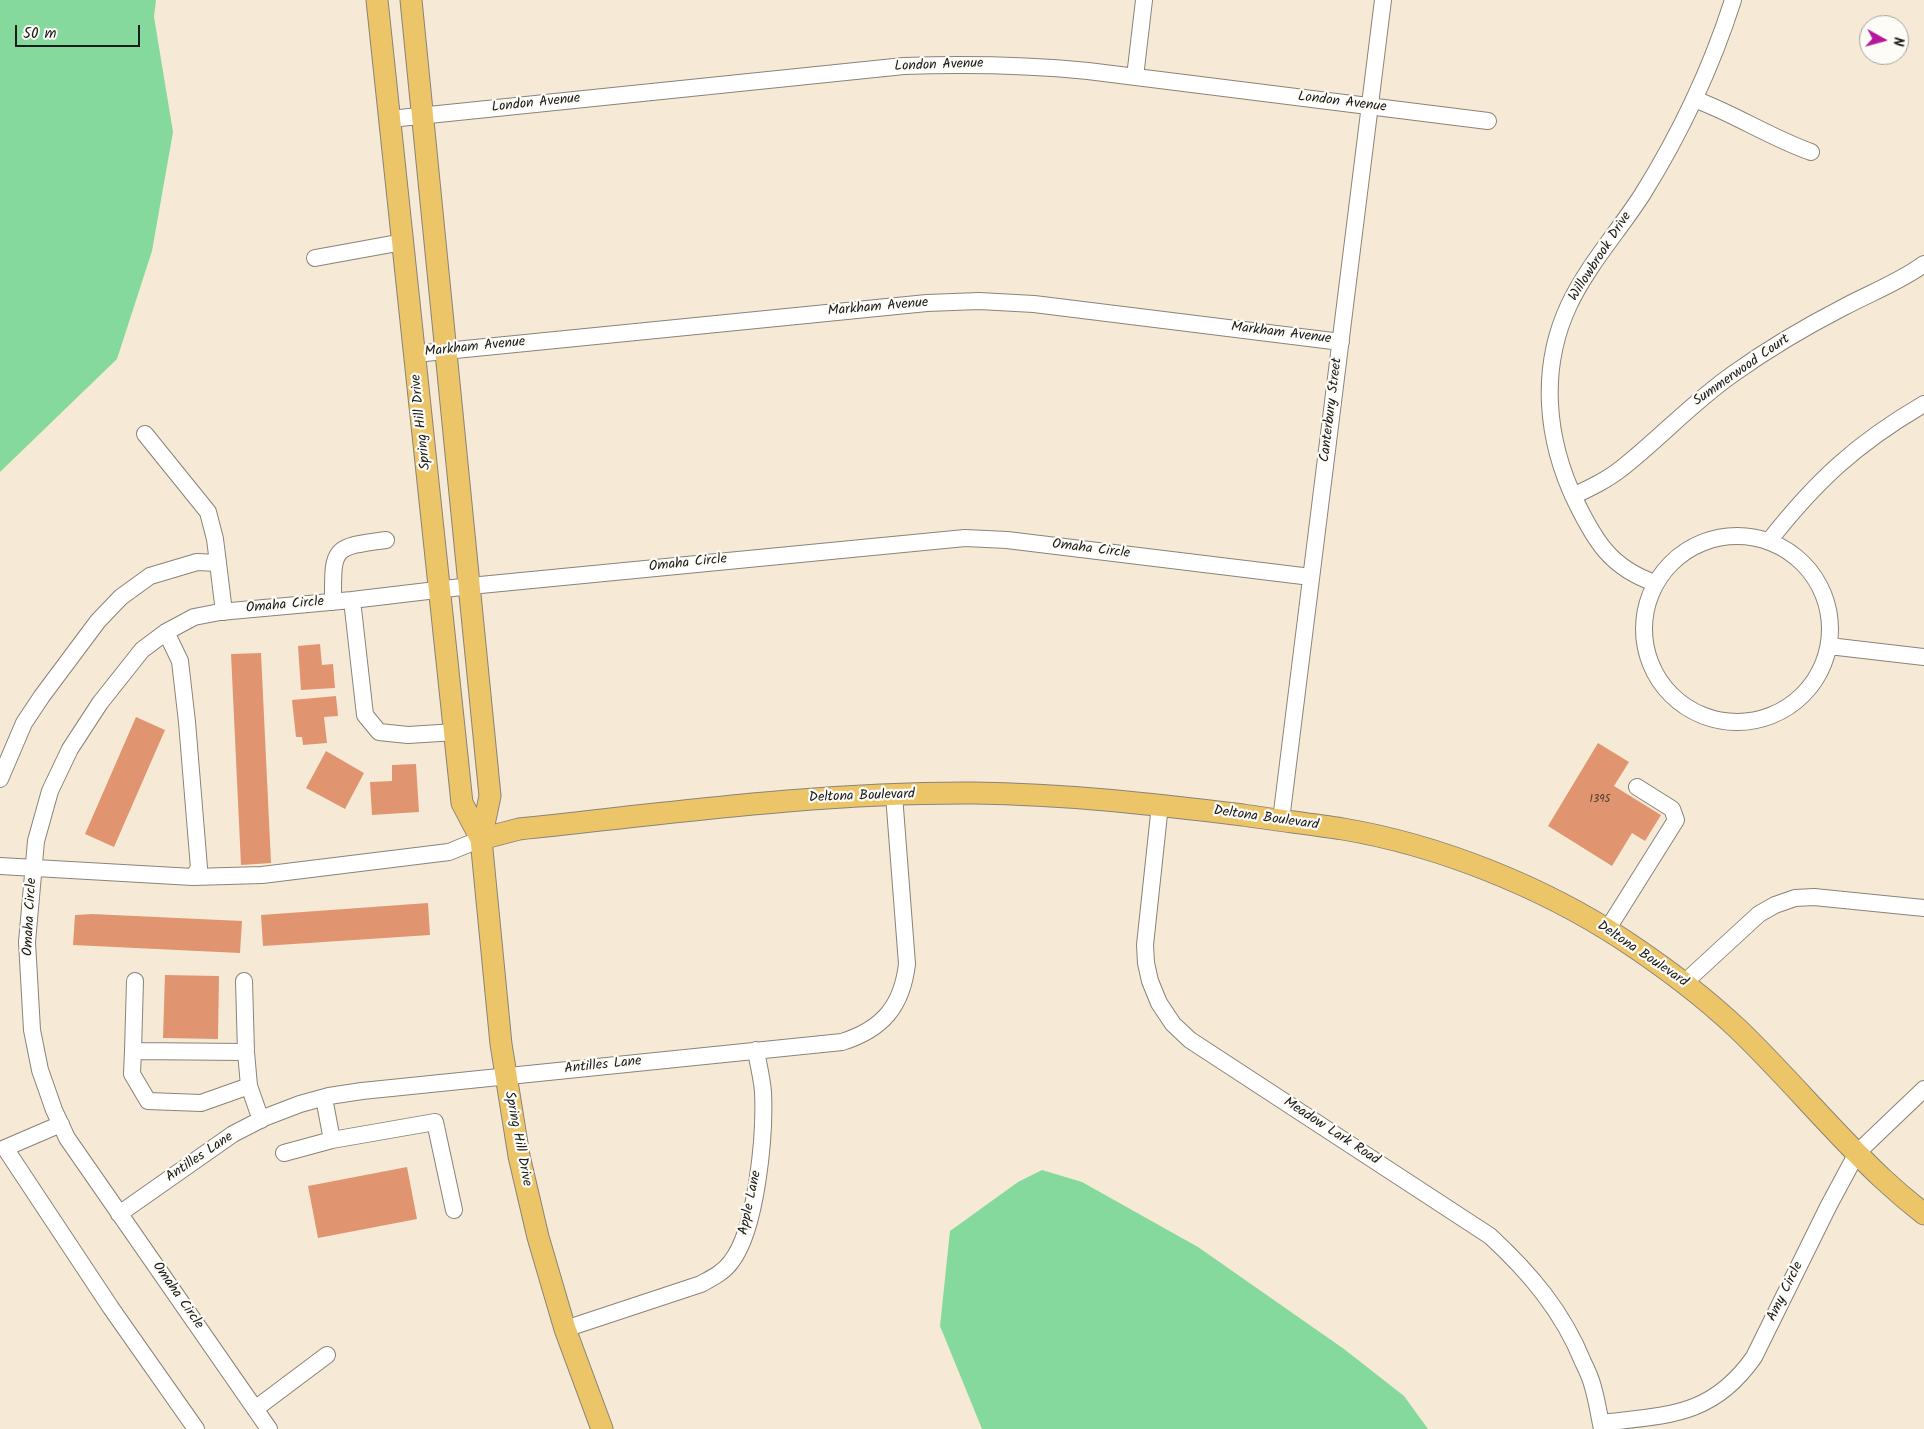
<!DOCTYPE html>
<html>
<head>
<meta charset="utf-8">
<style>
	body { margin:0 }
	#map { position:relative; width:1924px; height:1429px; overflow:hidden; background:#f6ead6; font-family:Kalam,sans-serif }
	canvas { display:block }
	.north { position:absolute; left:1859px; top:15px; width:50px; height:50px; box-sizing:border-box; background:#fdfcf7; border:1px solid #a3a29f; border-radius:50%; rotate:97deg; font-size:14px; font-weight:700; line-height:20px; text-align:center; color:#1c1c1c }
	.north::after { content:''; display:block; margin:auto; width:18px; height:22px; background:#b5179e; clip-path:polygon(50% 0,100% 100%,50% 72%,0 100%) }
	.scale { position:absolute; left:15px; top:25px; width:125px; height:22px; box-sizing:border-box; border:2px solid #1c1c1c; border-top:0; padding-left:6px; font-size:15px; line-height:18px; white-space:nowrap; color:#1c1c1c; -webkit-text-stroke:4px #fdfcf7; paint-order:stroke }
</style>
</head>
<body>
<div id="map">
<canvas width="1924" height="1429"></canvas>
<div class="north">N</div>
<div class="scale">50 m</div>
</div>
<script>
const ctx = document.querySelector('canvas').getContext('2d');
ctx.lineJoin = 'round';
function fillPath(path, color) { ctx.fillStyle = color; ctx.fill(path, 'evenodd'); }
function trace(path, color, width, dash) { ctx.strokeStyle = color; ctx.lineWidth = width; ctx.lineCap = dash ? 'butt' : 'round'; ctx.setLineDash(dash || []); ctx.stroke(path); }
function label(font, color, halo, rows, align = 'center') {
  ctx.font = font + ' Kalam,sans-serif'; ctx.lineWidth = 4.5; ctx.setLineDash([]); ctx.textBaseline = 'middle'; ctx.strokeStyle = halo; ctx.fillStyle = color; for (const [text, x, y, turn = 0] of rows) {
    ctx.save(); ctx.translate(x, y); ctx.rotate((+turn || 0) * Math.PI / 180); ctx.textAlign = isNaN(turn) ? turn : align; if (halo) ctx.strokeText(text, 0, 0); ctx.fillText(text, 0, 0); ctx.restore();
  }
}
fillPath(new Path2D(`
	M0 0H156L154 17 173 132 152 251 117 359 0 472Z
	M1042 1170 1082 1182 1198 1247 1344 1349 1404 1396 1428 1429H982L940 1326 950 1231 1018 1182Z`), '#85d99c');
fillPath(new Path2D(`
	M320 644 322 665 333 664 335 688 301 690 298 646Z
	M261 653 271 863 241 865 231 654Z
	M336 696 338 716 324 717 327 743 303 745 302 737H296L292 700Z
	M136 717 165 730 114 847 85 834Z
	M1598 743 1629 762 1614 786 1661 815 1645 841 1632 833 1612 866 1548 826Z
	M326 751 364 773 345 809 306 788Z
	M416 764 419 812 372 815 370 782 392 781V765Z
	M428 903 430 935 263 946 261 915Z
	M92 914 242 921 240 953 73 945 75 915Z
	M165 975 219 976 218 1039 163 1038Z
	M407 1167 417 1219 318 1238 308 1186Z`), '#e09570');
const minor = new Path2D(`
	M1135 77 1144 0
	M1694 99C1735 114 1771 138 1811 152
	M390 119 904 66C966 64 1026 65 1088 71L1488 121
	M315 258 403 242
	M415 354 927 303 979 301 1034 304 1341 342
	M145 434 208 512 215 539 218 563
	M1573 496C1590 488 1607 480 1622 468 1660 438 1693 402 1733 374 1768 349 1805 327 1844 307 1870 293 1900 282 1924 264
	M1644 629a93 93 0 1 1 186 0a93 93 0 1 1-186 0Z
	M1769 541C1816 481 1857 443 1924 404
	M1655 583C1611 568 1595 541 1576 502 1546 440 1539 369 1569 305 1588 265 1618 232 1642 195 1680 134 1711 69 1733 0
	M352 600 365 715 379 732 408 735 456 732
	M333 602C333 548 331 547 386 540
	M166 632 180 661 187 722 199 868 193 877
	M1829 646 1924 657
	M0 779 24 723 42 696 98 621 121 597 150 576 197 562 218 563 224 612
	M1160 805 1145 945 1146 963 1150 981 1159 1003 1173 1024 1190 1040 1490 1236C1530 1273 1563 1312 1583 1362 1587 1370 1591 1379 1593 1387 1597 1401 1599 1415 1602 1429
	M1281 820 1383 0
	M0 866 193 877 262 875 449 852 481 839
	M1607 930 1676 820 1672 809 1637 787
	M244 981 246 1052 249 1086 261 1120
	M1684 983 1759 914 1775 905 1795 898 1814 897 1924 908
	M133 1051 135 981
	M246 1052 133 1051 132 1074 148 1101 201 1103 249 1086
	M61 1124 5 1148 111 1308 196 1429
	M332 1140 435 1122 454 1210
	M284 1153 332 1140 324 1098
	M119 1214 233 1134 266 1117 300 1104 329 1096 362 1091 842 1042C883 1029 902 1006 907 964L894 795
	M565 1329 701 1284C712 1278 724 1272 731 1262 757 1229 765 1134 763 1092 762 1078 758 1064 756 1050
	M255 1409 327 1355
	M1601 1423C1667 1415 1712 1417 1754 1357L1829 1205 1857 1153 1924 1089
	M269 1429 67 1138 54 1110 40 1070 32 1030 27 942 36 841 50 791 70 749 100 703 142 650 166 632 194 617 220 612 352 600 470 586 965 538 1007 540 1311 577`);
const major = new Path2D(`
	M377 0 462 803 481 839
	M411 0 490 796 481 839 501 1044 519 1156 538 1237 565 1329 602 1429
	M481 839 519 829C670 813 821 792 974 793 1064 794 1153 804 1243 815 1276 820 1310 824 1343 829 1438 845 1541 886 1622 939 1663 966 1702 995 1738 1029 1788 1077 1832 1131 1883 1179 1896 1191 1910 1203 1924 1214`);
trace(minor, '#898379', 18);
trace(major, '#898379', 23);
trace(minor, '#fff', 16);
trace(major, '#edc569', 21);
label('11px', '#4d3a31', null, [
	["1395",1600,800]
]);
label('14px', '#1c1c1c', '#fdfcf7', [
	["London Avenue",939,66,-2],
	["London Avenue",1342,103,7],
	["London Avenue",536,104,-6],
	["Willowbrook Drive",1601,257,-57],
	["Markham Avenue",878,308,-5],
	["Markham Avenue",1281,334,7],
	["Markham Avenue",475,348,-6],
	["Summerwood Court",1742,371,-35],
	["Canterbury Street",1332,410,-83],
	["Spring Hill Drive",422,422,-96],
	["Omaha Circle",1091,550,7],
	["Omaha Circle",688,564,-6],
	["Omaha Circle",285,606,-5],
	["Deltona Boulevard",862,797,-2],
	["Deltona Boulevard",1266,819,8],
	["Omaha Circle",31,917,-87],
	["Deltona Boulevard",1642,955,34],
	["Antilles Lane",603,1066,-6],
	["Meadow Lark Road",1331,1132,33],
	["Spring Hill Drive",517,1139,79],
	["Antilles Lane",200,1158,-34],
	["Apple Lane",751,1203,-78],
	["Amy Circle",1786,1292,-64],
	["Omaha Circle",177,1296,55]
]);
</script>
</body>
</html>
